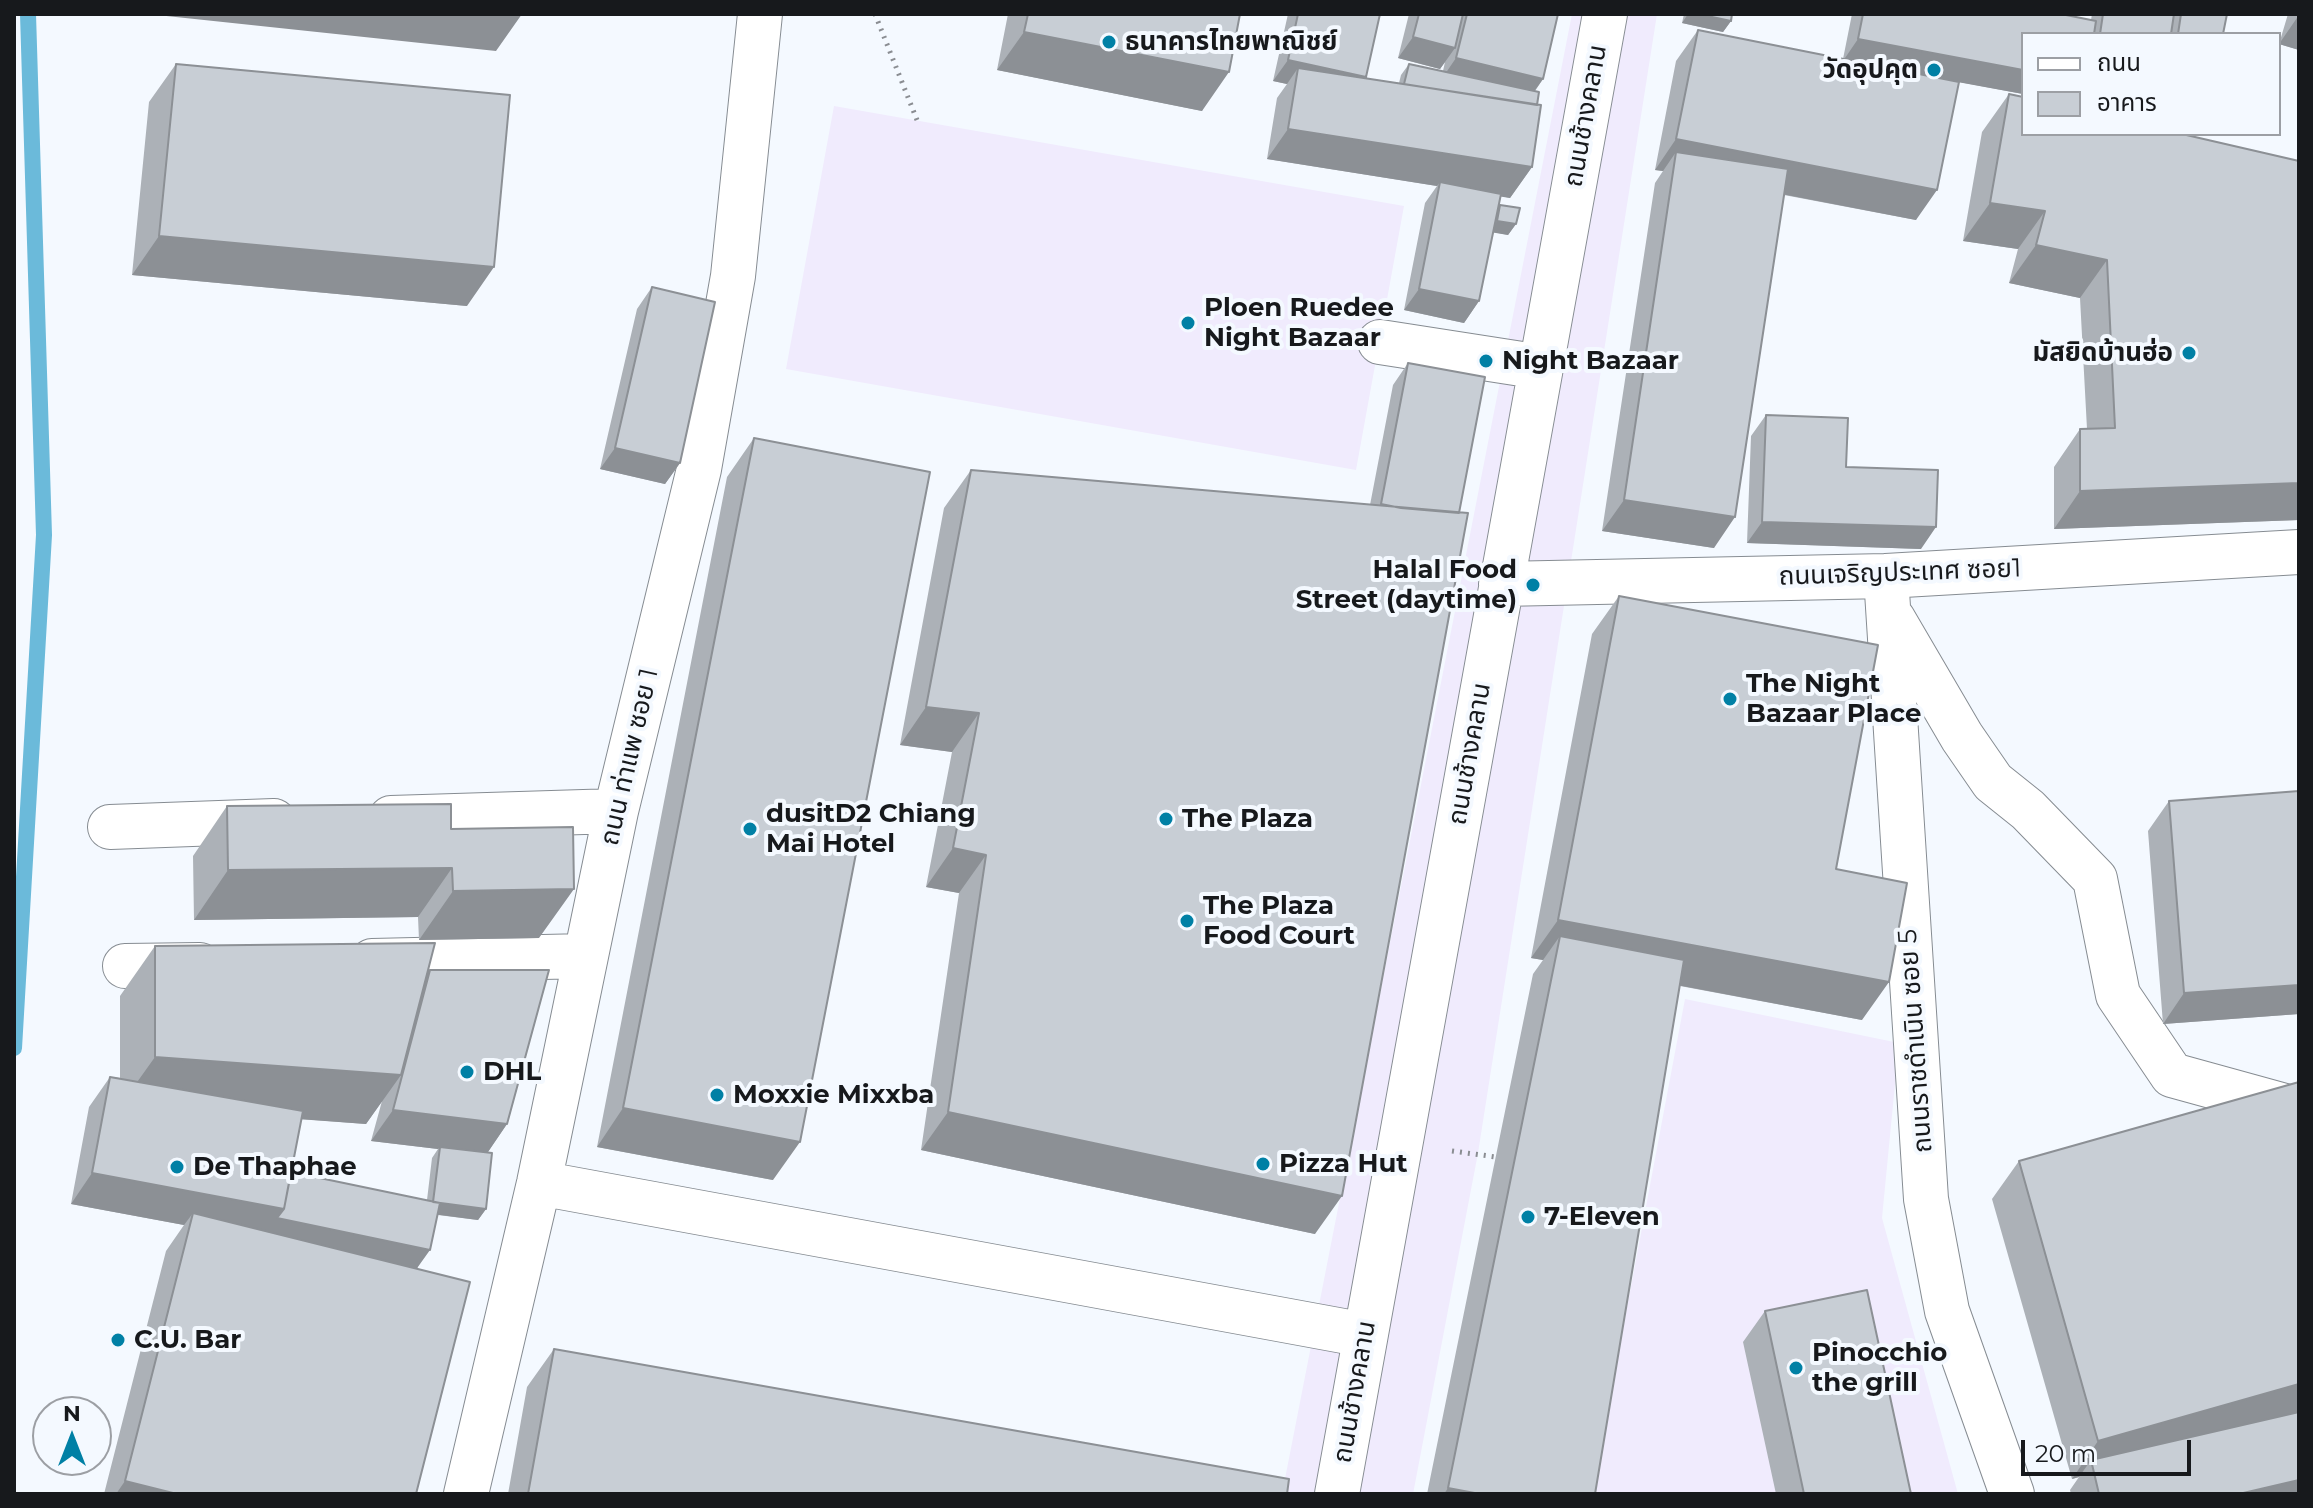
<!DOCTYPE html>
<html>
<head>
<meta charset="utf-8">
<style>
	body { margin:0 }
	#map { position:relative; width:2313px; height:1508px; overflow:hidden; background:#f4f9ff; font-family:Montserrat,"Noto Sans Thai",sans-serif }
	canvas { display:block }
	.frame { position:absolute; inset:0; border:16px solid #17191c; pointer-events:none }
	.legend { position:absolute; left:2021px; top:32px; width:260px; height:104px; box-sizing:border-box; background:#f4f9ff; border:2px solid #9c9fa4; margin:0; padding:10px 14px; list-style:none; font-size:24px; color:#17191c }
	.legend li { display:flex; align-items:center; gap:16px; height:40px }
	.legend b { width:40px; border:2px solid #9c9fa4 }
	.north { position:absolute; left:32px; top:1396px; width:80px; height:80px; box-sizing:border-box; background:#f4f9ff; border:2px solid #9c9fa4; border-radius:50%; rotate:0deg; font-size:22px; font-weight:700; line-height:32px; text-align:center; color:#17191c }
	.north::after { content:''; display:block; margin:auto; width:28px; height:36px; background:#0080a5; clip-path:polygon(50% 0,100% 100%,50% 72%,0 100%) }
	.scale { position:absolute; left:2021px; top:1440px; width:170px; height:36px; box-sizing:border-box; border:4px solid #17191c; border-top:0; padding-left:10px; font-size:24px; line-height:28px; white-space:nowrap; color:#17191c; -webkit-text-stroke:6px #f4f9ff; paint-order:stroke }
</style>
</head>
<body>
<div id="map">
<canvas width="2313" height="1508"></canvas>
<div class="frame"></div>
<ul class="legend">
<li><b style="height:10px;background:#fff"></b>ถนน</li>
<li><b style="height:22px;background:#c8ced5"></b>อาคาร</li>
</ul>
<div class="north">N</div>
<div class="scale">20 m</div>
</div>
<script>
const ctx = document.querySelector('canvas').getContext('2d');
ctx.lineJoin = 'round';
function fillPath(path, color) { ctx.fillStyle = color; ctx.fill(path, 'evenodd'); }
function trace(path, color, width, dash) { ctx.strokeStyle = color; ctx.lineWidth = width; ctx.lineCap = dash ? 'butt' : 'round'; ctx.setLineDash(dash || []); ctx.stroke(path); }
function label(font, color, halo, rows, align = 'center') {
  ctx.font = font + ' Montserrat,"Noto Sans Thai",sans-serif'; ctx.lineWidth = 8; ctx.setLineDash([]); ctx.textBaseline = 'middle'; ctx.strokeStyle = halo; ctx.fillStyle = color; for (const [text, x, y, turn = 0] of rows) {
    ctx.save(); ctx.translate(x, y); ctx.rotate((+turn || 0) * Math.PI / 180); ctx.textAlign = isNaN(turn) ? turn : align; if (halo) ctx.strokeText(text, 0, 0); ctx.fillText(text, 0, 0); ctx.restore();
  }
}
fillPath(new Path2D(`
	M1572 14H1657L1478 1153 1413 1494H1282Z
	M834 106 1404 206 1356 470 786 369Z
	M1685 999 1899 1043 1882 1218 1958 1494H1592Z`), '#f0ebfd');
trace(new Path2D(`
	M14 1048 44 535 28 14`), '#6bbada', 16);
const minor = new Path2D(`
	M1380 342 1541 367
	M1886 576 1926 1199 1947 1311 2012 1494
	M1501 584 1886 576 2299 552
	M1893 619 1962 737 1993 782 2028 810 2095 879 2118 995 2172 1075 2299 1110
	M391 818 616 811
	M110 827 274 821
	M372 961 586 956
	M125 966 200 965
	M539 1183 1365 1335
	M466 1494 539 1183 616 811 699 469 733 276 760 14
	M1337 1494 1605 14`);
trace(minor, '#868c92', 46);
trace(new Path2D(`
	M875 14 917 120
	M1452 1151 1496 1157`), '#8a8d92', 5, [2, 6]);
trace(minor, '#fff', 44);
fillPath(new Path2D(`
	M1008 14H1240L1202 111 997 70Z
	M1288 14H1380L1365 78 1399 83 1401 75 1409 64 1443 71 1445 62 1440 69 1398 58 1409 14H1558L1543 79 1535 91 1537 105 1532 167 1510 198 1501 196 1498 207 1500 205 1516 224 1508 235 1493 232 1479 301 1464 323 1404 310 1425 203 1437 186 1267 159 1277 98 1287 84 1273 81Z
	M1684 14H1732L1731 21 1723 32 1682 23Z
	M1852 14H2061L2091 20 2092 14H2227L2223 34H2023V94L1959 82 1916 220 1784 195 1714 548 1602 531 1655 183 1663 171 1655 170 1676 61 1698 30 1843 59Z
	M2288 14H2299V50L2279 44Z
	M176 64 467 306 132 275 149 102Z
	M2009 94 2299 520 2054 529V467L2080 429H2087L2080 298 2009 283 2018 249 1963 241 1982 132Z
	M652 287 680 463 665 484 600 469 637 309Z
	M1408 363 1315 1234 921 1150 959 893 926 887 952 752 900 745 944 508 971 470 1370 505 1393 385Z
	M1766 415 1921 549 1747 543 1751 436Z
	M754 438 773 1180 597 1147 727 477Z
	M1619 596 1836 869 1862 1020 1680 986 1595 1494H1427L1533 974 1543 960 1531 958 1592 634Z
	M2299 791V1014L2163 1024 2148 831 2169 801Z
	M227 806 451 829 539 938 419 940 418 917 194 920 193 856Z
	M155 946 427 975 430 970 507 1124 487 1153 486 1209 478 1220 438 1215 417 1269 416 1494H104L166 1251 184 1225 71 1204 89 1107 110 1077 120 1078V996ZM382 1101 371 1141 438 1149 432 1158 427 1200 291 1172 301 1119 366 1124Z
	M2019 1161 2299 1494H2071L2070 1490 2079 1477 2072 1479 1992 1199Z
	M1765 1311 1911 1494H1776L1743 1342Z
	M554 1349 1287 1494H508L527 1387Z`), '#acb1b7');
fillPath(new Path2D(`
	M157 14H522L496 51 157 15Z
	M1688 14H1698L1731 21 1723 32 1682 23Z
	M2299 15V50L2279 44Z
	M1024 32 1229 72 1202 111 997 70Z
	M1413 37 1455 48 1440 69 1398 58Z
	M1858 39 2023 70V94L1843 61Z
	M1456 58 1543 79 1528 100 1441 80Z
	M1288 60 1366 77 1351 98 1298 68 1287 84 1273 81Z
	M1288 129 1532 167 1510 198 1439 187 1440 182 1437 186 1267 159Z
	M1676 139 1937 190 1916 220 1673 173 1676 152 1663 171 1655 170Z
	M1990 203 2045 211 2018 249 1963 241Z
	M1497 221 1516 224 1508 235 1490 232Z
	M159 236 494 267 467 306 132 275Z
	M2036 245 2107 260 2080 298 2009 283Z
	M1419 289 1479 301 1464 323 1404 310Z
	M615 448 680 463 665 484 600 469Z
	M2299 483V520L2054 529 2080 491Z
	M1624 500 1735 517 1714 548 1602 531Z
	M1762 522 1936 527 1921 549 1747 543Z
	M926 707 979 713 952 752 900 745Z
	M953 848 986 855 959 893 926 887Z
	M452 868 418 917 194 920 228 870Z
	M574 889 539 938 419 940 453 891Z
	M1558 920 1889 982 1862 1020 1555 962 1560 936 1543 960 1531 958Z
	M2299 985V1014L2163 1024 2184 993Z
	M155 1057 401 1075 366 1124 120 1106Z
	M623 1108 800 1142 773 1180 597 1147Z
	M393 1110 507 1124 486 1155 440 1147 438 1149 371 1141Z
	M948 1112 1342 1196 1315 1234 921 1150Z
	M92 1173 284 1209 430 1250 415 1271 193 1213 184 1225 71 1204Z
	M433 1202 486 1209 478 1220 425 1213Z
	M2299 1384V1415L2091 1460 2079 1477 2072 1479 2098 1441Z
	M2299 1480V1494H2239Z
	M125 1481 177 1494H116Z
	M1448 1488 1480 1494H1444Z`), '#8c9095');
const building = new Path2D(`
	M1028 14H1240L1229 72 1024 32Z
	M1298 14H1380L1366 77 1288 60Z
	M1419 14H1463L1455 48 1413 37Z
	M1467 14H1558L1543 79 1456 58Z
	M1698 14H1732L1731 21Z
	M1863 14H2061L2096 21 2094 34H2023V70L1858 39Z
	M2103 14H2174L2171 34H2100Z
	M2181 14H2227L2223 34H2178Z
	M1698 30 1959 82 1937 190 1676 139Z
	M176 64 510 95 494 267 159 236Z
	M1409 64 1539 92 1537 105 1404 84Z
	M1298 68 1541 105 1532 167 1288 129Z
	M2009 94 2023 97V134H2182L2299 161V483L2080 491V429L2115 428 2107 260 2036 245 2045 211 1990 203Z
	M1676 152 1788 169 1735 517 1624 500Z
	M1440 182 1501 194 1479 301 1419 289Z
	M1500 205 1520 208 1516 224 1497 221Z
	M652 287 715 302 680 463 615 448Z
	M1408 363 1485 377 1459 513 1401 508 1381 504Z
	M1766 415 1848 418 1846 467 1938 470 1936 527 1762 522Z
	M754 438 930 472 800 1142 623 1108Z
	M971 470 1468 513 1342 1196 948 1112 986 855 953 848 979 713 926 707Z
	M1619 596 1878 645 1836 869 1907 883 1889 982 1558 920Z
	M2299 791V985L2184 993 2169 801Z
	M451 804V829L573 827 574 889 453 891 452 868 228 870 227 806Z
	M1560 936 1684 960 1595 1494H1480L1448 1488Z
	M435 943 401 1075 155 1057V946Z
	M430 970H549L507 1124 393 1110Z
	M110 1077 303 1111 284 1209 92 1173Z
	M2299 1082V1384L2098 1441 2019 1161Z
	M440 1147 492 1153 486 1209 433 1202Z
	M291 1172 440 1203 430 1250 277 1218 284 1209Z
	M193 1213 470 1282 416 1494H177L125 1481Z
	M1867 1290 1911 1494H1804L1765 1311Z
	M554 1349 1289 1479 1287 1494H528Z
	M2299 1412V1480L2239 1494H2099L2091 1460Z`);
fillPath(building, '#c8ced5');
trace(building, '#8c9095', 2);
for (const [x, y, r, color] of [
	[1109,42,8,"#0080a5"],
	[1934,70,8,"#0080a5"],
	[1188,323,8,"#0080a5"],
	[2189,353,8,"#0080a5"],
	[1486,361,8,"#0080a5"],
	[1533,585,8,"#0080a5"],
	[1730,699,8,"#0080a5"],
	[1166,819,8,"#0080a5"],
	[750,829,8,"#0080a5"],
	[1187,921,8,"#0080a5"],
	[467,1072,8,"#0080a5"],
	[717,1095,8,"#0080a5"],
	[1263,1164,8,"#0080a5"],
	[177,1167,8,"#0080a5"],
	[1528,1217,8,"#0080a5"],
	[118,1340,8,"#0080a5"],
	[1796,1368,8,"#0080a5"]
]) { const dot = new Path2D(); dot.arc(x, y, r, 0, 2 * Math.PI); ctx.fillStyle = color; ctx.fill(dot); trace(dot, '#f4f9ff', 3); }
label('bold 26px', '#17191c', '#f4f9ff', [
	["ธนาคารไทยพาณิชย์",1125,42],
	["วัดอุปคุต",1918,70,"right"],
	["Ploen Ruedee",1204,308],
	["Night Bazaar",1204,338],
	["มัสยิดบ้านฮ่อ",2173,353,"right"],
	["Night Bazaar",1502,361],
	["Halal Food",1517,570,"right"],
	["Street (daytime)",1517,600,"right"],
	["The Night",1746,684],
	["Bazaar Place",1746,714],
	["dusitD2 Chiang",766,814],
	["Mai Hotel",766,844],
	["The Plaza",1182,819],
	["The Plaza",1203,906],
	["Food Court",1203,936],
	["DHL",483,1072],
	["Moxxie Mixxba",733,1095],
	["Pizza Hut",1279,1164],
	["De Thaphae",193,1167],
	["7-Eleven",1544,1217],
	["C.U. Bar",134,1340],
	["Pinocchio",1812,1353],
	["the grill",1812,1383]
], 'left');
label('26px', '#17191c', '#f4f9ff', [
	["ถนนช้างคลาน",1586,116,-80],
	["ถนนเจริญประเทศ ซอย1",1900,573,-2],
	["ถนนช้างคลาน",1470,754,-80],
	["ถนน ท่าแพ ซอย 1",630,757,-77],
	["ถนนราชดำเนิน ซอย 5",1916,1041,-94],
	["ถนนช้างคลาน",1355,1392,-80]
]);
</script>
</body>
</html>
